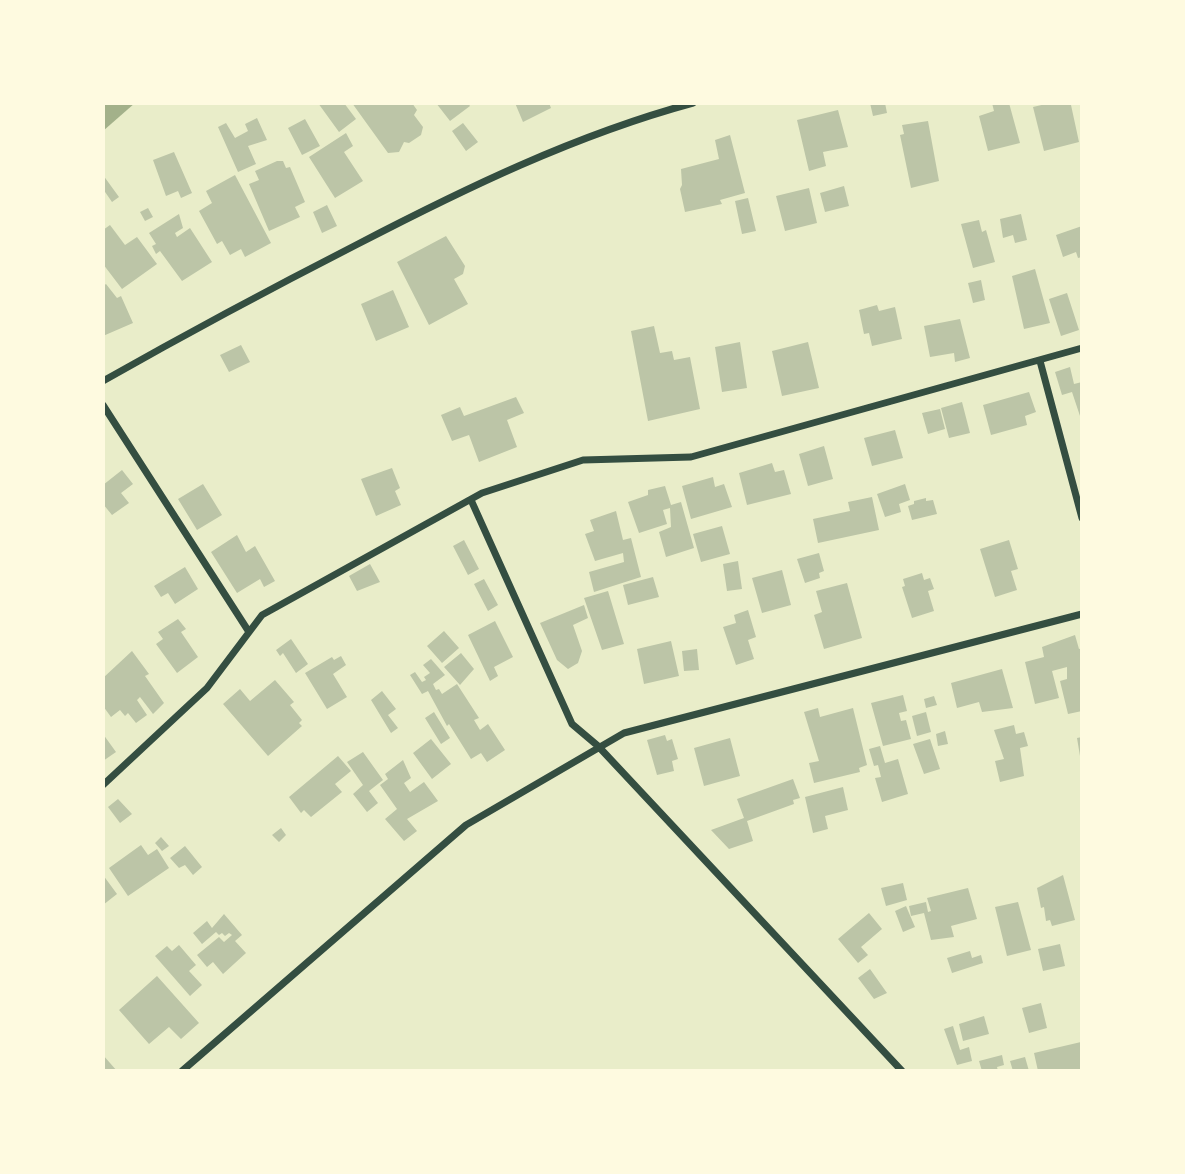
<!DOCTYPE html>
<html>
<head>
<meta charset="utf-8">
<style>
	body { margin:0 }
	#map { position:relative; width:1185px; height:1174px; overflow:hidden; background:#e9edc9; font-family:Overpass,sans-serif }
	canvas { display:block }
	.frame { position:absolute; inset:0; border:105px solid #fefae0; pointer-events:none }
</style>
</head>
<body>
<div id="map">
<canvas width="1185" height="1174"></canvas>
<div class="frame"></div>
</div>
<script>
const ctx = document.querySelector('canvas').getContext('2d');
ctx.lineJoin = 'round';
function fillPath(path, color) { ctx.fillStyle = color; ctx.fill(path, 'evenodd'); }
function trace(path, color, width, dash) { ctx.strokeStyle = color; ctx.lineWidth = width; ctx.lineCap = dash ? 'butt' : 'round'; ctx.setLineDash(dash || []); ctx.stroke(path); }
fillPath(new Path2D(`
	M103 103H135L103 131Z`), '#a3b18a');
fillPath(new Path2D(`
	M318 103H344L356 119 339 132Z
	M352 103H412L417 110 414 115 423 127 421 135 409 143 404 142 399 152 388 153Z
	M436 103H468L470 106 450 121Z
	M515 103H549L551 108 523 122Z
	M870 103H885L887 113 873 116Z
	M992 103H1009L1020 143 988 151 979 116 994 111Z
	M1050 103 1071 105 1079 142 1044 151 1033 107Z
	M838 110 848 147 823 152 826 166 809 171 797 120Z
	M257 118 267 140 248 146 256 164 238 172 218 127 226 123 235 138 248 131 245 124Z
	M305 119 320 146 302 155 288 128Z
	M928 121 939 181 911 188 900 135 904 134 902 125Z
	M463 123 478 142 466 151 452 131Z
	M346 133 353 146 344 152 363 181 335 198 309 157Z
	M730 135 745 193 720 200 722 204 685 212 680 189 682 185 681 169 719 159 715 140Z
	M174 152 192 193 181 198 178 191 166 196 153 160Z
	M277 161H283L286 168 290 167 305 202 295 207 300 217 269 231 249 184 259 180 255 171Z
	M103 175 119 197 112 202 103 189Z
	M235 175 271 243 245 257 241 249 230 255 222 241 217 244 199 211 212 203 206 191Z
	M844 186 849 206 825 212 820 193Z
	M809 188 817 223 785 231 776 196Z
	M748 198 756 231 742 234 735 201Z
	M327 205 337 226 322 233 313 212Z
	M148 208 153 217 145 221 140 212Z
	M179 214 183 228 175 233 177 237 190 228 212 262 182 281 160 251 156 254 152 246 156 244 149 233Z
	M1021 214 1027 240 1015 243 1013 235 1003 238 1000 219Z
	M979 220 982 232 986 230 995 262 973 268 961 224Z
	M110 225 125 245 137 237 157 264 122 289 103 264V230Z
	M1082 226V257L1078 258 1076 252 1063 257 1056 235Z
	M446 236 465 266 463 274 454 279 468 304 429 325 397 262Z
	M1035 269 1050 323 1024 329 1012 276Z
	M981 280 985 300 973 303 968 283Z
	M106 284 117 298 121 296 133 323 103 336V286Z
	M393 290 409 327 376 341 361 304Z
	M1067 293 1079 330 1061 336 1049 299Z
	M877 305 879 311 895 307 902 339 872 346 869 333 864 334 859 310Z
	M960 319 970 358 955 362 954 353 930 357 924 326Z
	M654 326 660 353 672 351 674 360 690 357 700 409 648 421 631 331Z
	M740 342 747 388 722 392 715 347Z
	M808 342 819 388 782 396 772 351Z
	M241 345 250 362 229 372 220 355Z
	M1070 367 1074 384 1082 382V422L1072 392 1062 395 1055 372Z
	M1029 392 1036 412 1025 416 1027 425 991 435 983 405Z
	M516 397 524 413 507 420 517 447 479 462 469 435 452 441 441 415 460 407 464 416Z
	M962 402 970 433 949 438 941 408Z
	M940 409 945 429 928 434 922 413Z
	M895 430 903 458 872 466 864 438Z
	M824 446 833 479 808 486 799 454Z
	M772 463 775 472 784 470 791 494 747 505 739 473Z
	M392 468 400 488 395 491 401 505 376 516 361 479Z
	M122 470 133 484 121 493 129 503 112 515 103 504V485Z
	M713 477 715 487 724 484 732 507 691 519 682 486Z
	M203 484 222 515 197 530 178 499Z
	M905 484 910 500 899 504 901 512 885 517 877 494Z
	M665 486 671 505 681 502 694 548 666 557 659 532 671 527 670 508 663 510 667 524 639 533 628 502 648 495V490Z
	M872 497 879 530 818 543 813 519 850 511 848 502Z
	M926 498V501L933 500 937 514 912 520 908 506 914 504V501Z
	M616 511 623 540 631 538 641 577 594 592 589 572 624 562 623 553 595 561 585 534 594 531 590 520Z
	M722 526 730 554 701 562 693 534Z
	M237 535 246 552 255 546 275 581 264 587 260 579 237 593 211 552Z
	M464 540 479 569 468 575 453 546Z
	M1009 540 1018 569 1011 571 1017 590 995 597 980 549Z
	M819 553 824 571 819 573 820 578 805 583 797 559Z
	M738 561 742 589 727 591 723 564Z
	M370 564 380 582 357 591 349 576Z
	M185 567 198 589 175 604 168 593 161 597 154 586Z
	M782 570 791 605 762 613 752 578Z
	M922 573 924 580 930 578 934 589 928 591 934 611 912 618 902 587 905 586 903 579Z
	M653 577 659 597 628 605 623 585Z
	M484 579 498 605 488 611 474 584Z
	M847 583 862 638 824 649 814 615 822 612 816 591Z
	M608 591 624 644 602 650 584 598Z
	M584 605 588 618 573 625 582 651 578 663 568 669 557 660 540 623Z
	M748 610 756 637 748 640 754 659 736 665 723 627 736 623 734 615Z
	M178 619 186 629 181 632 198 657 177 673 156 644 163 639 158 632Z
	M495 621 513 657 494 667 498 676 490 681 468 635Z
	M444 631 459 648 442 663 427 646Z
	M1075 635 1079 649 1082 648V711L1068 714 1060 681 1067 679V667L1052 671 1059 698 1035 704 1025 662 1044 657 1042 647Z
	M291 639 308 664 296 673 283 653 280 656 276 650Z
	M671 641 679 676 644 684 637 649Z
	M697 649 699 670 684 671 682 651Z
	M132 651 149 674 145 676 164 703 153 714 140 697 137 700 147 715 136 723 128 713 125 716 120 710 111 717 103 706V678Z
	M461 653 474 669 460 685 444 667Z
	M341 656 346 665 333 674 347 697 327 709 305 673 332 657 334 660Z
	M431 659 445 675 433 684 436 690 439 689 442 694 457 684 479 718 474 720 480 730 488 724 505 750 487 762 481 753 471 759 449 724 447 726 428 691 422 694 410 675 415 672 422 682 426 680 424 677 430 673 423 665Z
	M1002 669 1013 708 982 712 979 702 957 708 951 683Z
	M275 680 294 702 290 705 302 720 299 723 302 726 268 756 223 704 240 689 250 701Z
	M382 691 396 709 388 715 398 728 391 733 371 700Z
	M903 695 907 711 899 713 901 721 906 720 911 739 883 746 871 703Z
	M934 696 937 705 926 708 924 699Z
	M818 708 820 717 853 708 867 765 859 768 860 772 814 783 809 763 819 761 804 712Z
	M434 712 450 738 441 744 425 718Z
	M926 712 931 732 917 736 912 716Z
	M1014 725 1016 734 1024 732 1028 746 1020 748 1024 776 1000 782 995 761 1004 759 994 730Z
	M945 731 948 744 938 746 936 734Z
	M103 734 116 752 103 761Z
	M665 735 667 741 672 739 678 759 672 761 674 771 657 775 647 740Z
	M1082 737V756H1080L1077 738Z
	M730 738 740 776 704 786 694 748Z
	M431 739 451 764 432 779 413 753Z
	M930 739 940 769 924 774 913 744Z
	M880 746 885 763 898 759 908 794 882 802 875 778 881 777 878 765 874 766 869 749Z
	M363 752 383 780 369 791 378 803 367 812 353 794 363 785 347 762Z
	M338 756 351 771 335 784 342 792 311 817 304 810 301 813 289 797Z
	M403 760 411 778 404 783 410 792 424 782 438 801 407 819 417 831 404 841 385 819 397 809 380 785 388 779 385 774Z
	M793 779 800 798 793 800 794 804 747 821 753 841 729 849 711 830 744 818 737 799Z
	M843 787 848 810 825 816 828 829 813 833 805 797Z
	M118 799 132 814 120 823 108 807Z
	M281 828 286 835 279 842 272 835Z
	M161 837 169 846 162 851 155 843Z
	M141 845 148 855 157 849 169 868 128 896 109 868Z
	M185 846 202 867 193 875 185 865 179 868 170 858Z
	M103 875 117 894 103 905Z
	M1063 875 1075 920 1052 926 1050 920 1046 921 1044 907 1041 908 1037 888Z
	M903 883 907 900 886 906 881 888Z
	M968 888 977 919 951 926 954 937 931 940 924 913 911 916 909 906 926 902 928 912 931 911 927 898Z
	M1018 902 1031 950 1007 956 995 907Z
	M906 906 915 927 903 932 895 911Z
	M869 913 882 929 861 947 868 955 858 963 838 939Z
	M224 914 242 935 235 941 246 953 223 974 213 962 207 967 197 955 219 937 224 942 232 935 229 933 225 936 222 933 219 935 216 932 202 944 193 933 207 921 212 928Z
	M1060 944 1065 966 1043 971 1038 949Z
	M179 945 196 965 189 971 202 985 190 996 155 956 167 946 172 951Z
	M970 951 972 958 981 955 983 963 952 973 947 958Z
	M870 969 887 993 874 999 858 978Z
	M157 976 199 1023 181 1039 169 1027 149 1044 119 1010Z
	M1041 1003 1047 1028 1029 1033 1022 1008Z
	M984 1016 989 1034 963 1041 959 1024Z
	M953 1026 960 1050 969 1047 972 1061 957 1065 944 1029Z
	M1081 1042 1082 1071H1038L1034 1053Z
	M103 1055 117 1071H103Z
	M1002 1055 1004 1065 997 1067 998 1071H982L979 1061Z
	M1025 1057 1029 1071H1013L1010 1061Z`), '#bcc5a7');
trace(new Path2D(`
	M1040 361 1082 518
	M103 381C186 334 270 289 356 245 464 189 575 135 693 103
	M103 405 249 632
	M471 500 572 724 598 746 902 1071
	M103 785 207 688 262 615 482 493 583 460 691 457 1082 348
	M182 1071 466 825 624 733 1082 614`), '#344e41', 7);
</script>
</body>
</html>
